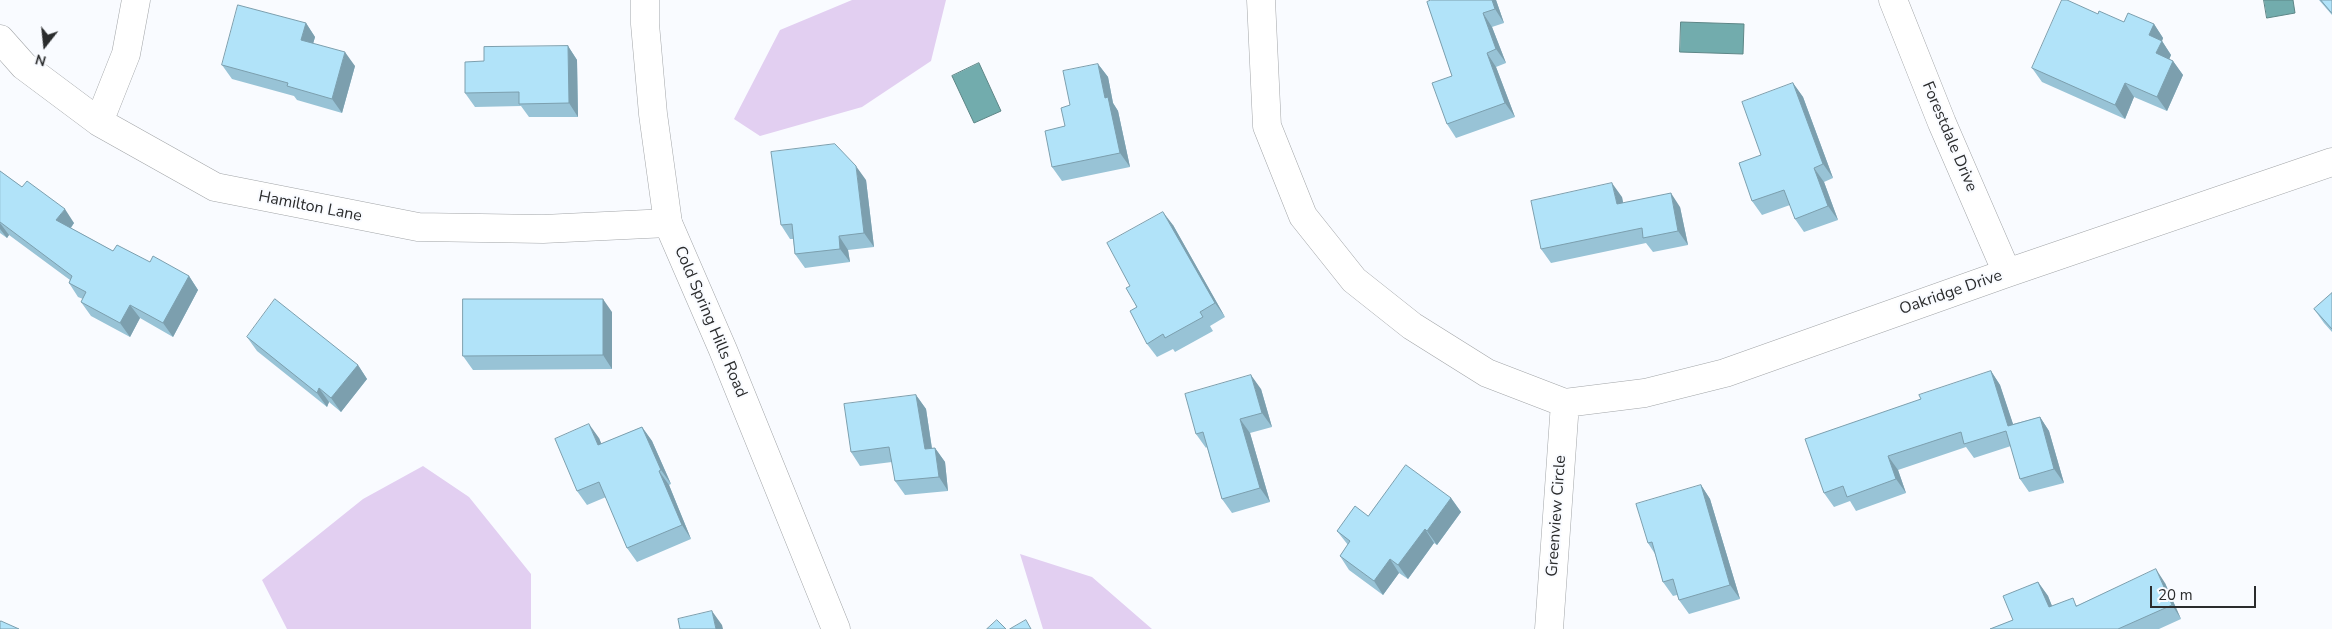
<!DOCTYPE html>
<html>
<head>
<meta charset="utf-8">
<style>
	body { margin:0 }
	#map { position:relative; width:2332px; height:629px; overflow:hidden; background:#f9fbff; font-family:"Nunito Sans",sans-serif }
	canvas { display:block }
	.north { position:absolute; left:20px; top:20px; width:50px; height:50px; -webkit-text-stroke:4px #f9fbff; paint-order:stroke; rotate:196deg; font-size:14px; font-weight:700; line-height:20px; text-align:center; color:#2b2c2d }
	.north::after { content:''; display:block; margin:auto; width:18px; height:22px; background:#2b2c2d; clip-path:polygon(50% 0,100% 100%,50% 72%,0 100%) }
	.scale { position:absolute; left:2150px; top:586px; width:106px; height:22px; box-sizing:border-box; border:2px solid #2b2c2d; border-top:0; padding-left:6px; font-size:15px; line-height:18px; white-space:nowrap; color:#2b2c2d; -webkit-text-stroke:4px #f9fbff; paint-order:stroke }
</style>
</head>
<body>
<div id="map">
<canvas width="2332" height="629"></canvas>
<div class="north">N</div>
<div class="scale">20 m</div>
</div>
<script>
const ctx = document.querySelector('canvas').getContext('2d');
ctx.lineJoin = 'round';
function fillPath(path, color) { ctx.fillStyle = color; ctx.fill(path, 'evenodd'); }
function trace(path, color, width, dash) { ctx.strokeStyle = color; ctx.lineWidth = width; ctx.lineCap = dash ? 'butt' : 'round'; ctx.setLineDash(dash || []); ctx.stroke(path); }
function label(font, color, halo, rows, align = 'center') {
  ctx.font = font + ' "Nunito Sans",sans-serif'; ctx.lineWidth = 4; ctx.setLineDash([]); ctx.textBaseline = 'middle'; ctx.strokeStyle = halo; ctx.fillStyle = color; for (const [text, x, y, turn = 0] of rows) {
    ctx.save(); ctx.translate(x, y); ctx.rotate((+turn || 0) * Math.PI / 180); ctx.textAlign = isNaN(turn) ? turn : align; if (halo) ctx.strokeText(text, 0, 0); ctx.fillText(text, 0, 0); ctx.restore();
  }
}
fillPath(new Path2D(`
	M852 0H946L931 61 862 107 760 136 734 119 780 30Z
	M423 466 469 497 531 574V629H287L262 580 363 499Z
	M1020 554 1092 577 1152 629H1043Z`), '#e2cff1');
const water = new Path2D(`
	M2264 0H2293L2295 13 2267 18Z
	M1681 22 1744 24 1743 54 1680 52Z
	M979 63 1001 111 974 123 952 76Z`);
fillPath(water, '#72acad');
trace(water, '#5d8687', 1);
const minor = new Path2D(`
	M1261 0 1267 126 1303 216 1354 280 1412 326 1487 373 1565 403 1645 393 1725 373 2007 273 2332 162
	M1893 0 1942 123 2007 273
	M0 39 24 66 99 122 215 187 418 227 543 229 668 223
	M99 122 126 54 136 0
	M1549 629 1565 403`);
const tertiary = new Path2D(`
	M645 0V24L653 114 668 223 723 350 836 629`);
trace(minor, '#a2a5a8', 29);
trace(tertiary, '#a2a5a8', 29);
trace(minor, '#fff', 28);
trace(tertiary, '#fff', 28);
fillPath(new Path2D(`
	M1496 0 1504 23 1492 27 1506 63 1496 67 1515 117 1456 138 1447 124 1452 76 1427 2Z
	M2319 0H2332V15Z
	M2098 14 2124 22 2154 24 2163 38 2162 41 2171 55 2169 59 2173 61 2183 75 2167 111 2134 97 2125 119 2042 82 2032 68Z
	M306 23 315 37 313 44 355 66 342 113 297 100 294 96 232 79 222 65Z
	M568 46 577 60 578 117H529L521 106 475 107 465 93 484 61Z
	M1098 64 1108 77 1113 103 1118 111 1130 167 1062 181 1052 167 1065 126 1070 105Z
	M1793 83 1803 97 1833 178 1824 182 1838 220 1804 232 1795 219 1790 205 1762 215 1752 201 1761 155Z
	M0 171 22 187 74 223 71 228 113 251 150 262 189 276 198 290 173 337 140 318 130 337 91 316 81 302 83 299 78 297 69 283 70 280 9 235 7 238 0 233Z
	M866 180 874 247 848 250 850 262 805 268 795 254 793 239H790L781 225Z
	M1622 197 1623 203 1680 207 1688 245 1653 252 1646 243 1551 263 1541 249Z
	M1173 225 1225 317 1210 326 1213 331 1175 352 1173 349 1157 357 1147 344 1130 286Z
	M2332 293V332L2324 323 2314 309Z
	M612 312V369L473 370 463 356Z
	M247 337 358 365 367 379 341 412 329 402 327 407 257 351Z
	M1991 371 2000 385 2013 424 2040 417 2049 431 2064 483 2029 492 2020 479 2011 446 1974 458 1966 447 1898 470 1906 493 1856 511 1850 501 1834 507 1824 493 1921 399Z
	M1261 389 1272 427 1250 433 1270 502 1232 513 1222 499 1207 447 1206 448 1196 434Z
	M916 395 926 409 932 448H935L945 462 948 491 905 495 895 481 892 462 860 466 851 452Z
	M642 427 652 441 671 484 669 485 691 539 637 562 627 548 606 497 587 505 577 491 599 438 601 444Z
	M1701 485 1710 499 1740 599 1689 614 1679 600 1677 595 1673 596 1663 582 1655 554 1648 543Z
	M1451 498 1461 512 1437 545 1434 543 1408 579 1399 573 1383 595 1349 570 1340 556 1348 545 1337 531 1368 516Z
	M2038 582 2048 596 2052 606 2078 605 2165 583 2181 619 2159 629H1990L2013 620Z`), '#98c3d6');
fillPath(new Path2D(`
	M1492 0H1496L1504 23 1495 9Z
	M1483 13 1492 27 1506 63 1496 49Z
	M306 23 315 37 310 54 301 40Z
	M2154 24 2163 38 2162 41 2171 55 2166 67 2156 53 2149 35Z
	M568 46 577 60 578 117 569 103Z
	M345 52 355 66 342 113 332 99Z
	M1487 53 1496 67 1515 117 1505 103Z
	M2173 61 2183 75 2167 111 2157 97Z
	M1098 64 1108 77 1113 103 1118 111 1130 167 1120 153 1105 98Z
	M1793 83 1803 97 1833 178 1823 164Z
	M2125 83 2134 97 2125 119 2115 105Z
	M856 166 866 180 874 247 864 233Z
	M1814 168 1824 182 1838 220 1828 206Z
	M1612 183 1622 197 1626 218 1617 204Z
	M1671 193 1680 207 1688 245 1678 231Z
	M65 209 74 223 66 234 56 220Z
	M1163 212 1173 225 1225 317 1215 303Z
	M0 223 9 235 7 238 0 229Z
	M839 236 848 250 850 262 840 249Z
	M189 276 198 290 173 337 163 323Z
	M603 299 612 312V369L603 355Z
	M130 305 140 318 130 337 120 323Z
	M358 365 367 379 341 412 331 398Z
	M1991 371 2000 385 2018 439 2008 426Z
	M1251 375 1261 389 1272 427 1262 413Z
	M319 388 329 402 327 407 317 393Z
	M916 395 926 409 934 463 925 449Z
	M2040 417 2049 431 2064 483 2054 469Z
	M1240 419 1250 433 1270 502 1260 488Z
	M589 424 599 438 608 459 598 445Z
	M642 427 652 441 671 484 661 470Z
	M935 448 945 462 948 491 939 477Z
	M1888 456 1898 470 1906 493 1896 479Z
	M659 471 669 485 691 539 682 525Z
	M1701 485 1710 499 1740 599 1730 585Z
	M1451 498 1461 512 1437 545 1427 531Z
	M1425 529 1434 543 1408 579 1398 565Z
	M1390 559 1399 573 1383 595 1374 581Z
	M2156 569 2165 583 2181 619 2172 605Z
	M2038 582 2048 596 2058 621 2049 607Z
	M712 611 722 625 723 629H716Z`), '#7c9fae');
const building = new Path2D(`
	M1431 0H1492L1495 9 1483 13 1496 49 1487 53 1505 103 1447 124 1432 83 1452 76 1427 2Z
	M2062 0H2067L2098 14 2099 11 2124 22 2128 13 2154 24 2149 35 2162 41 2156 53 2173 61 2157 97 2125 83 2115 105 2032 68Z
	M2321 0H2332V13Z
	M238 5 306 23 301 40 345 52 332 99 287 86 288 83 222 65Z
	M568 46 569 103 519 104V92L465 93V62L484 61V47Z
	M1098 64 1105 98 1108 97 1120 153 1052 167 1045 131 1065 126 1061 108 1070 105 1063 71Z
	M1793 83 1823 164 1814 168 1828 206 1795 219 1784 190 1752 201 1739 163 1761 155 1742 102Z
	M835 144 856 166 864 233 839 236 840 249 795 254 792 224 781 225 771 152Z
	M0 171 22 187 27 181 65 209 56 220 113 251 117 245 150 262 153 256 189 276 163 323 130 305 120 323 81 302 86 292 69 283 72 276 0 222Z
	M1612 183 1617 204 1671 193 1678 231 1643 238 1642 228 1541 249 1531 201Z
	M1163 212 1215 303 1200 312 1203 317 1165 338 1163 334 1147 344 1130 311 1137 307 1126 288 1130 286 1107 243Z
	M2332 293V329L2314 309Z
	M275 299 358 365 331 398 319 388 317 393 247 337Z
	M463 299H603V355L463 356Z
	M1991 371 2008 426 2040 417 2054 469 2020 479 2006 431 1964 444 1961 432 1888 456 1896 479 1847 497 1843 486 1824 493 1805 439 1921 399 1919 395Z
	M1251 375 1262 413 1240 419 1260 488 1222 499 1203 432 1196 434 1185 394Z
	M916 395 925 449 935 448 939 477 895 481 889 447 851 452 844 404Z
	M589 424 598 445 642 427 661 470 659 471 682 525 627 548 599 482 577 491 555 439Z
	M1406 465 1451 498 1427 531 1425 529 1398 565 1390 559 1374 581 1340 556 1350 541 1337 531 1355 506 1368 516Z
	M1701 485 1730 585 1679 600 1673 579 1663 582 1652 542 1648 543 1636 504Z
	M2156 569 2172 605 2118 629H1990L2013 620 2003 596 2038 582 2049 607 2073 598 2076 606Z
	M712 611 716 629H680L678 619Z
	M997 620 1006 629H987Z
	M1026 620 1031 629H1010Z
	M1 621 19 629H0V623Z`);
fillPath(building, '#b1e3f9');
trace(building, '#7c9fae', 1);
label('16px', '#2b2c2d', '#f9fbff', [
	["Forestdale Drive",1949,137,67],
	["Hamilton Lane",310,207,11],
	["Oakridge Drive",1951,293,-19],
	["Cold Spring Hills Road",710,322,67],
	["Greenview Circle",1557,516,-86]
]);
</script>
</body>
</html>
